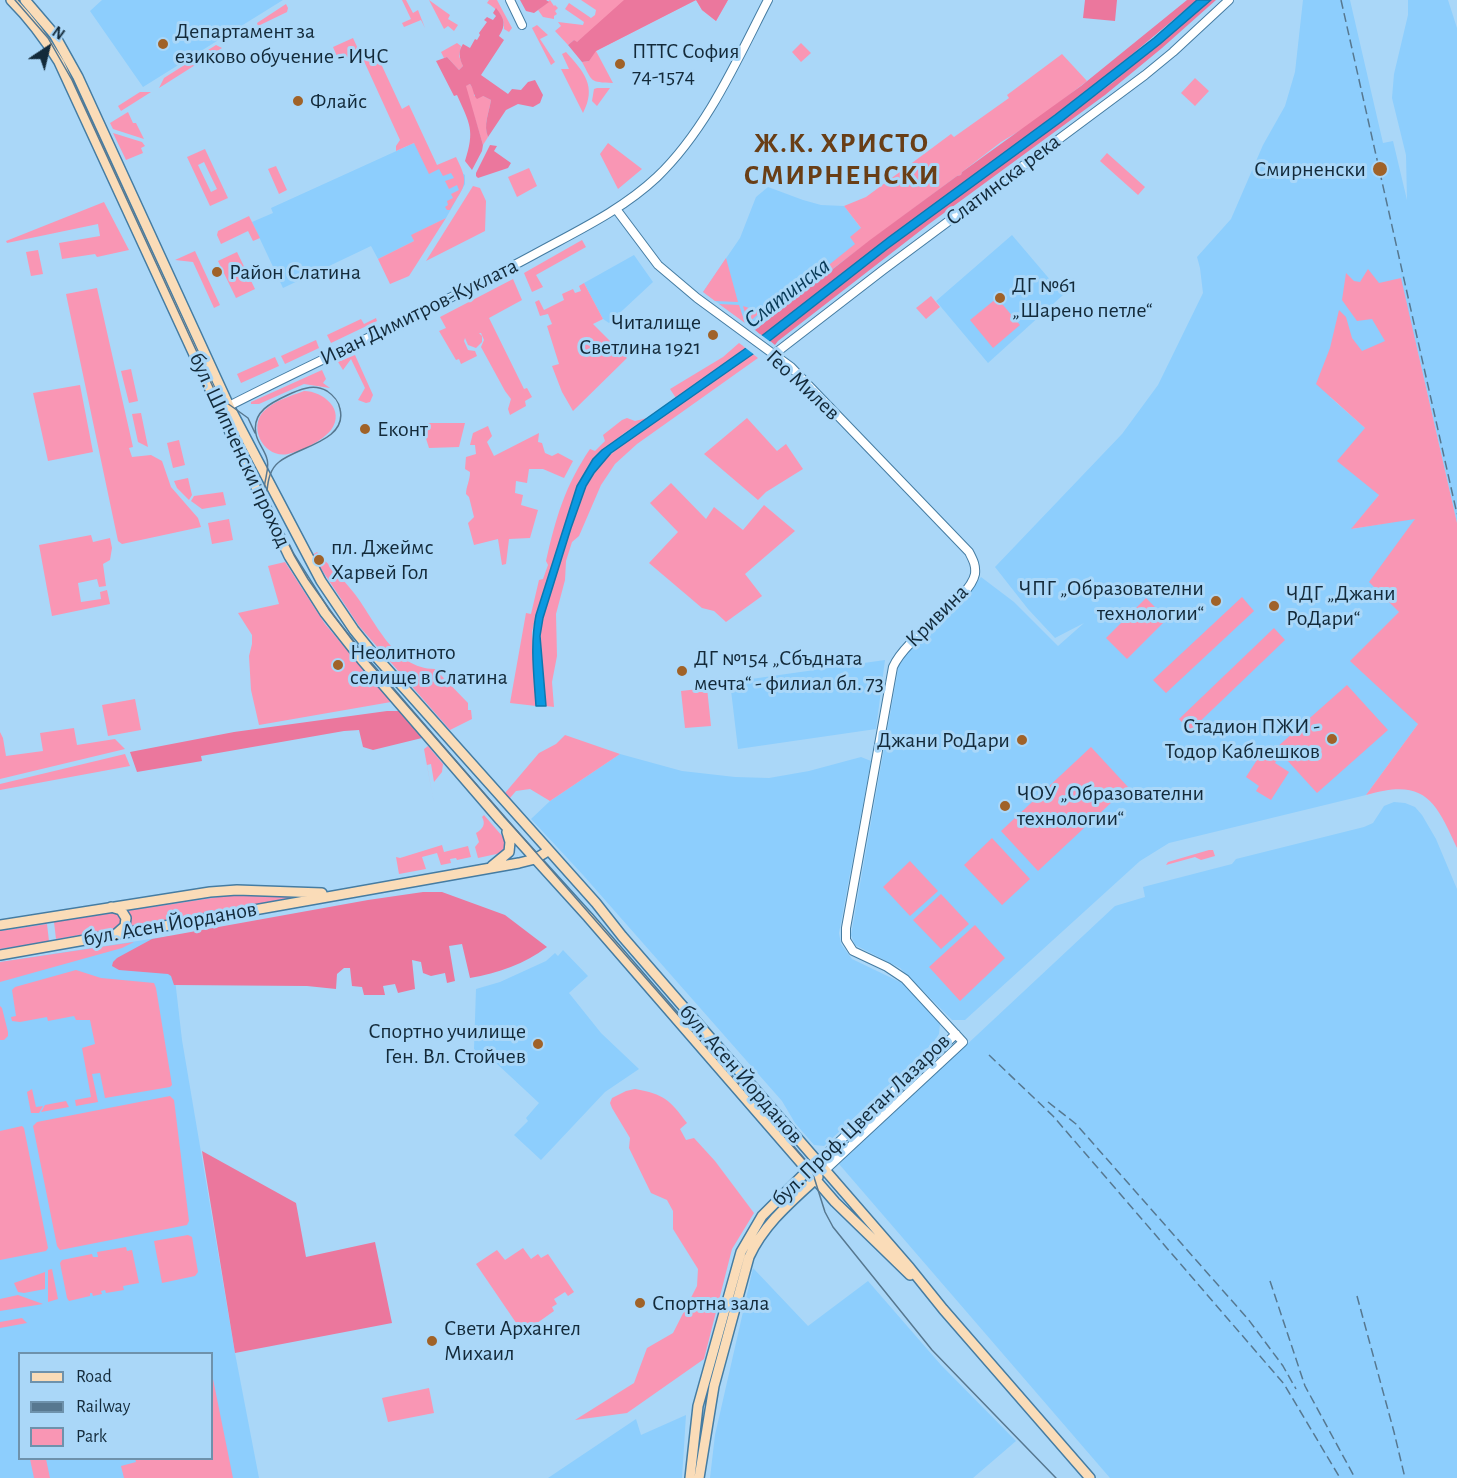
<!DOCTYPE html>
<html>
<head>
<meta charset="utf-8">
<style>
	body { margin:0 }
	#map { position:relative; width:1457px; height:1478px; overflow:hidden; background:#aad7f8; font-family:"Alegreya Sans",sans-serif }
	canvas { display:block }
	.legend { position:absolute; left:18px; top:1352px; width:195px; height:108px; box-sizing:border-box; background:#aad7f8; border:2px solid #6e92ac; margin:0; padding:8px 10px; list-style:none; font-size:18px; color:#132a3a }
	.legend li { display:flex; align-items:center; gap:12px; height:30px }
	.legend b { width:30px; border:2px solid #6e92ac }
	.north { position:absolute; left:18px; top:18px; width:60px; height:60px; -webkit-text-stroke:4px #aad7f8; paint-order:stroke; rotate:35deg; font-size:16px; font-weight:700; line-height:24px; text-align:center; color:#132a3a }
	.north::after { content:''; display:block; margin:auto; width:21px; height:27px; background:#132a3a; clip-path:polygon(50% 0,100% 100%,50% 72%,0 100%) }
</style>
</head>
<body>
<div id="map">
<canvas width="1457" height="1478"></canvas>
<ul class="legend">
<li><b style="height:8px;background:#fadcb8"></b>Road</li>
<li><b style="height:8px;background:#577890"></b>Railway</li>
<li><b style="height:16px;background:#f996b4"></b>Park</li>
</ul>
<div class="north">N</div>
</div>
<script>
const ctx = document.querySelector('canvas').getContext('2d');
ctx.lineJoin = 'round';
function fillPath(path, color) { ctx.fillStyle = color; ctx.fill(path, 'evenodd'); }
function trace(path, color, width, dash) { ctx.strokeStyle = color; ctx.lineWidth = width; ctx.lineCap = dash ? 'butt' : 'round'; ctx.setLineDash(dash || []); ctx.stroke(path); }
function label(font, color, halo, rows, align = 'center') {
  ctx.font = font + ' "Alegreya Sans",sans-serif'; ctx.lineWidth = 6; ctx.setLineDash([]); ctx.textBaseline = 'middle'; ctx.strokeStyle = halo; ctx.fillStyle = color; for (const [text, x, y, turn = 0] of rows) {
    ctx.save(); ctx.translate(x, y); ctx.rotate((+turn || 0) * Math.PI / 180); ctx.textAlign = isNaN(turn) ? turn : align; if (halo) ctx.strokeText(text, 0, 0); ctx.fillText(text, 0, 0); ctx.restore();
  }
}
fillPath(new Path2D(`
	M102 0H283L143 87 90 11Z
	M1303 0H1350L1383 143 1393 141 1407 200 1406 155 1392 98 1394 74 1408 15V0H1448L1457 28V523L1416 344 1330 397 1365 428 1379 495 1352 529 1416 518 1400 612 1418 724 1366 795 1169 843 1140 861 965 1020H952L900 968 855 945 851 935 899 664 906 653 963 602 981 577 1014 602 1058 646 1084 623 1055 638 1028 609 995 567 1122 434 1158 385 1203 293 1200 268 1197 257 1231 219 1263 145 1285 106 1295 72Z
	M414 143 440 169H456L465 175V184L446 218 412 235 414 241 378 259 371 246 283 288 252 222 273 213 271 208Z
	M768 187 803 200 821 205 844 206 870 240 755 330 703 292 740 238 756 197Z
	M1012 235 1063 295 988 363 936 301Z
	M634 255 653 282 609 323 603 319 584 283Z
	M885 660 876 729 738 749 730 682Z
	M620 754 682 771 735 777 769 778 809 771 861 757 871 761 839 933 841 944 852 959 902 983 940 1024 939 1034 933 1043 824 1146 814 1145 795 1123 782 1101 583 875 531 819 550 801Z
	M1394 802 1405 803 1415 807 1422 815 1436 839 1457 889V1478H1110L839 1164 1115 906 1145 897 1143 887 1232 864 1236 859 1364 827 1373 823 1384 806Z
	M170 936 182 1040 235 1353 259 1478H0V962ZM20 1354H212V1458H20Z
	M563 950 588 976 569 993 601 1033 639 1069 605 1092 541 1160 514 1135 528 1121 526 1118 539 1103 495 1062 486 1060 474 1049 476 989 500 982 546 961 555 953 558 956Z
	M753 1268 808 1326 868 1281 941 1365 1016 1441 973 1478H710L715 1435Z
	M686 1415 682 1478H548L636 1419 641 1435Z`), '#8dcefd');
fillPath(new Path2D(`
	M402 0H406L413 13 418 10 425 28 421 20 404 27 402 23 411 19Z
	M429 0 450 15 448 19 458 25 454 31 448 26 444 29Z
	M489 0H497L512 28 509 32 504 29C505 16 498 10 487 3Z
	M550 0 554 6 555 5 558 8 555 11 557 14 554 16V19L543 17 538 10Z
	M581 0H728L716 21 702 10 696 0 596 51 613 83C589 82 593 82 582 62L589 61 586 35 576 43 574 40 568 45 555 31 561 26 558 22 583 25 584 22 565 9 569 3 591 18 595 15 596 10Z
	M286 4 288 8 287 12 258 26 257 23Z
	M537 25 548 35 540 39 555 62 551 65 532 28Z
	M353 38 359 51 339 61 333 47Z
	M457 43 461 46 459 56 463 66 459 70 447 57 444 58 441 52Z
	M801 43 811 53 801 62 792 52Z
	M216 45 222 48 159 88 164 78Z
	M566 52C584 72 597 86 583 113L561 69H569L562 54Z
	M376 53 402 109 409 105 437 165 456 157C470 185 465 184 450 210H447L445 207 448 205 447 201 453 198 451 194 459 190 457 185 449 189 445 181 454 178 451 173 443 176 439 169 429 174 414 143 396 151V146L400 140 363 59Z
	M1062 54 1087 81 1034 122 1001 142 962 172 961 175 957 176 823 276 820 272 855 244 850 237 861 228 844 206 866 197 951 134 954 137 1009 98 1007 95Z
	M1195 78 1209 91 1195 106 1181 93Z
	M470 84 474 90V96H483L491 100C489 113 483 125 488 137L483 145 465 86Z
	M597 88H610L597 106 592 101 594 89Z
	M140 92H151L121 111 118 106Z
	M128 112 133 123H136L144 139 113 129 110 123Z
	M113 133 142 142 145 146 141 148 143 153 126 160Z
	M608 143 642 169 618 189 600 154Z
	M205 149 228 198 210 206 187 157ZM204 162 217 189 211 192 198 165Z
	M1107 153 1145 187 1138 195 1100 161Z
	M276 166 287 190 279 194 268 169Z
	M529 168 537 186 517 197 508 177Z
	M473 186 480 188 486 201 485 231 426 261Z
	M104 202 129 250 97 257 95 254 62 259 59 243 100 236 98 224 7 243 6 241Z
	M249 216 260 238 253 241 248 231 221 244 217 235 218 231Z
	M446 218 409 276 390 284 378 259 414 241 411 235Z
	M582 240 586 247 536 275 543 287 532 292 524 273Z
	M38 250 43 274 31 276 26 252Z
	M195 251 220 305 214 308 193 262 175 260Z
	M237 252 255 289 236 298 218 261Z
	M726 258 738 302 715 301 703 292Z
	M1368 269 1379 283 1401 278 1457 523V848C1435 799 1424 778 1366 795L1418 724 1350 661 1399 612 1369 582 1415 519 1351 529 1379 495 1337 461 1365 428 1316 384 1330 348 1339 310 1346 317 1352 338 1362 351 1385 341 1372 319 1357 321 1342 300 1346 273 1354 281 1360 282Z
	M513 279 522 300 489 318 524 389 527 388 532 397 525 401 526 406 510 415 508 409 511 399 505 391 481 347 484 340 481 333H479L482 336V342L476 348 468 345 465 338 464 341 468 350 475 351 477 356 461 364 459 359 456 360 439 331 446 328 440 317Z
	M584 283 603 319 593 324 627 358 573 411 562 392 552 366 559 364 547 326 552 324 548 314 540 316 535 302 539 300 544 310 564 300 562 294 573 289 575 293 581 291 579 286Z
	M97 288 133 447 129 448 132 457 151 455 162 461 171 487 198 518 201 527 122 544 118 541 66 294Z
	M931 296 940 307 926 319 916 308Z
	M997 298 1020 325 993 348 970 320Z
	M719 304 739 305 745 323Z
	M743 306 755 310 764 309 748 323Z
	M376 318 377 321 331 343 327 335 361 319 364 324Z
	M316 340 319 348 285 364 281 356Z
	M739 343 746 348 676 398 670 389 723 357Z
	M753 354 758 358 637 444 615 464 601 485 579 536 572 542 566 561 565 580 556 614 557 656 552 682 554 707 546 706 540 636 543 618 571 528 586 486 601 463 625 442Z
	M355 355 373 395 370 402 366 403 358 400 365 388 351 359 343 370 338 362Z
	M275 357 279 366 241 383 237 374Z
	M131 369 138 401 129 403 121 371Z
	M322 370 326 379 323 383 330 388 304 384 259 404H251V402Z
	M80 385 93 452 48 461 33 393Z
	M304 391C323 391 346 410 331 430 322 441 302 451 288 454 265 459 248 429 263 412 273 401 291 396 304 391Z
	M141 413 148 447 138 442 132 414Z
	M627 418 635 421 647 418 623 434 593 459 577 486 536 615 532 632 536 706 510 703 526 613 531 614 539 580 543 579 548 565 546 561C556 517 565 486 590 449L595 451 605 441 603 435 622 420Z
	M747 418 777 451 786 444 803 469 766 492 758 500 704 454Z
	M421 423H465L459 447 429 448Z
	M488 426 492 436 487 442 494 456 539 433 538 442 542 443 545 453 552 456 558 453 573 461 564 478 543 469H529L527 483 516 481 515 493 523 495 521 505 538 510 530 538 509 539 506 564 502 565 498 539 474 545 468 523 474 517 469 497 466 494C466 486 470 481 470 472L465 469 466 457 476 454 475 445H470L473 433Z
	M179 440 185 465 173 468 167 443Z
	M188 478 192 495 189 500 177 488 174 481Z
	M671 483 706 519 714 507 743 530 764 505 795 531 745 574 762 596 726 622 714 611 702 608 649 563 678 532 650 503Z
	M223 492 226 505 202 509 191 501 194 496Z
	M229 519 233 540 212 544 208 523Z
	M91 535 93 542 110 538 112 548 110 560 103 564 106 586 99 587 97 579 78 583 81 602 101 599 100 592 107 590 110 604 52 616 39 545Z
	M317 552C329 565 343 579 354 593 375 620 394 669 435 669L468 703V710H471L472 719 450 730 359 626 312 555Z
	M285 562 325 624 391 702 259 725 251 690 249 656 252 644V635L238 613 279 604 268 566Z
	M1242 597 1254 611 1166 693 1153 680Z
	M1146 598 1167 619 1127 659 1106 638Z
	M1274 628 1285 640 1190 731 1179 719Z
	M1347 685 1388 730 1317 793 1276 748Z
	M707 688 711 726 685 728 681 691Z
	M135 699 141 730 108 736 102 705Z
	M74 728 77 745 115 739 125 749 0 779V732L3 738 6 756 43 751 40 733Z
	M565 735 620 754 550 801 530 789 516 791 510 798 505 793 539 753 556 744Z
	M428 746 443 764 442 772 434 782 431 764 427 765 434 804 424 749Z
	M1091 747 1128 787 1038 871 1001 831Z
	M1264 749 1278 758 1275 763 1289 772 1271 800 1256 791 1259 786 1246 777Z
	M125 754 130 766 0 790V784Z
	M484 815 503 837 506 848 501 853 478 858 475 847 479 842 476 833C483 829 486 824 482 817Z
	M992 838 1030 879 1002 905 964 865Z
	M442 845 444 852 468 846 471 857 457 860 456 858 450 859 451 863 441 865 437 853 422 857 426 869 399 874 396 857 400 858Z
	M1209 850H1213L1215 856 1201 860 1195 857 1166 865 1168 862Z
	M910 861 938 891 910 916 883 887Z
	M941 894 969 924 941 949 913 920Z
	M232 895 296 897 128 927 126 911Z
	M114 913 122 917V923L115 929 56 939 54 922Z
	M47 924 49 941 0 949V931Z
	M975 925 1005 958 960 1001 929 967Z
	M134 942 122 948 0 982V962Z
	M76 970 101 978 154 983 156 988 172 1085 170 1087 105 1098 100 1073 92 1074 98 1102 76 1106 75 1100 91 1097 82 1048 95 1044 90 1020H76L74 1016 48 1021 47 1017 20 1022 12 1021 11 1017 16 1016 12 990 15 987Z
	M0 1006 2 1008 8 1032V1036L4 1040H0Z
	M32 1089 36 1107 43 1106 39 1113H31L27 1092Z
	M635 1089C664 1094 670 1100 687 1123L680 1129 686 1140 694 1138 715 1161 754 1213 732 1249 704 1359 627 1413 575 1420 634 1383 647 1348 673 1333 697 1286 698 1269 673 1229V1211L667 1200 651 1193 629 1148 630 1138 612 1108 610 1103 612 1098 626 1091Z
	M170 1096 174 1100 189 1221 187 1225 60 1250 57 1246 33 1126 37 1122Z
	M66 1101 69 1107 41 1112 45 1105Z
	M22 1126 24 1128 48 1248 46 1251 0 1260V1131Z
	M188 1235 192 1237 198 1272 195 1276 162 1283 154 1241Z
	M126 1247 127 1251 132 1250 139 1283 123 1286 124 1290 106 1293 105 1290 101 1291 102 1294 93 1296 92 1293H90V1296L69 1301 67 1298 60 1263 62 1260 92 1254 93 1257H98L97 1252Z
	M523 1248 531 1259 538 1254 541 1258 548 1254 574 1292 568 1296 565 1292 554 1299 557 1304 552 1307 554 1311 523 1333 476 1264 497 1250 505 1260Z
	M52 1269 58 1299 48 1302V1270Z
	M45 1272V1289L24 1293 18 1292 14 1283Z
	M18 1295 43 1304 0 1311V1299Z
	M22 1318 27 1323 0 1328V1322Z
	M212 1374 233 1478H124L121 1466 136 1462 135 1459 212 1458Z
	M429 1388 434 1413 388 1422 382 1398Z
	M30 1459H46L50 1478H34Z`), '#f996b4');
fillPath(new Path2D(`
	M520 0H546L549 2 534 13 526 11Z
	M624 0H728L716 21 702 10 696 0 596 51 589 61 582 62 568 45 574 40 577 42Z
	M1085 0H1117L1115 21 1083 18Z
	M1187 0H1197L1105 77 762 336 755 330 870 240 957 176 961 175 962 172 1081 86Z
	M1211 0H1216L1162 48 1105 95 929 224 778 341 775 345 770 341 887 249 1112 83Z
	M496 8C505 19 506 25 499 36L504 40 481 75 508 94 512 89 521 90 528 82 535 80 543 95 540 103 533 107 518 104 506 110 488 137C483 125 489 113 491 100L483 96 477 99C473 95 474 89 470 84L466 86 483 145 482 151 472 170 465 161C475 130 470 124 457 95L454 96 436 61 447 57 459 70 463 66C459 58 458 51 463 44L470 48 475 39 477 40 480 35 479 33 487 22 484 20 487 17 493 20 496 16 493 13Z
	M490 145 497 146 494 151 511 163 508 168 478 178 476 176V173Z
	M387 711H400L422 738 373 750 363 747 359 730 344 731 201 756 202 761 137 772 130 752 234 732Z
	M423 892H442L505 915 547 947C525 964 498 973 470 978L462 944 449 946 455 981 447 983 445 973 431 976 423 973 421 962 412 960 415 989 398 993 395 984 383 986 385 995H364L362 987 352 986 350 968H344L337 974 336 989 307 986 174 985 171 976 168 974 119 970 112 966 113 962 117 958 152 939 368 900Z
	M202 1151 296 1203 306 1257 375 1242 392 1323 235 1353Z`), '#eb779d');
const water = new Path2D(`
	M1197 0H1211L1160 44 1061 122 887 249 753 354 611 453 594 473 586 486 571 528 543 618 540 636 546 706H536C534 676 530 645 536 615L577 486 593 459 602 450 746 348 889 237 1055 115 1154 38Z`);
fillPath(water, '#0a99e1');
trace(water, '#0d78af', 1.5);
fillPath(new Path2D(`
	M760 334 772 343 756 356 743 346Z`), '#aad7f8');
const tertiary = new Path2D(`
	M510 0 522 25
	M616 209 658 265 697 298 791 367 969 552C973 560 976 565 975 574 970 600 907 635 893 667L846 928V940L853 951 887 967 905 979 963 1042 824 1171
	M773 355 883 270 1145 75 1173 52 1229 0
	M225 408C328 355 434 309 535 254 577 231 622 210 657 177 707 129 737 60 768 0
	M817 1162 956 1034`);
const secondary = new Path2D(`
	M11 0C30 19 45 39 59 62L227 426 289 556 325 613 362 660 500 820 588 917 835 1202 910 1275
	M25 0 54 34 78 77 229 406 321 581 354 630 371 651 596 903 622 936 910 1268 943 1309 1090 1478
	M492 866 509 852 510 842 507 832
	M111 907 121 910 126 918 125 926 116 934
	M0 925 210 892 237 890 322 893
	M0 955 519 863 535 859 548 851
	M690 1478 698 1406 741 1252 762 1216 810 1168
	M699 1478 714 1386 749 1257C764 1224 792 1201 818 1177`);
trace(tertiary, '#457ca2', 10);
trace(secondary, '#457ca2', 12);
trace(tertiary, '#fff', 8);
trace(secondary, '#fadcb8', 9);
trace(new Path2D(`
	M15 0 48 38 72 80 230 424 294 555 308 579 335 617 365 657 805 1160 813 1174 825 1212 833 1227 932 1350 1056 1478
	M220 398 248 418 255 433
	M264 491C264 480 270 469 267 459 265 450 257 442 256 434 251 410 275 401 292 393 304 388 315 384 327 391 333 395 339 402 340 409 348 441 297 447 279 462 270 469 268 480 267 491`), '#577890', 1.5);
trace(new Path2D(`
	M1341 0 1457 514
	M989 1055 1053 1116 1284 1384 1340 1478
	M1048 1102 1076 1124 1248 1319 1283 1366 1296 1389
	M1270 1281 1305 1386 1355 1478
	M1357 1296 1394 1432 1405 1478`), '#577890', 1.5, [9, 4.5]);
for (const [x, y, r, color] of [
	[163,44,6,"#a06228"],
	[620,64,6,"#a06228"],
	[298,101,6,"#a06228"],
	[1380,169,8,"#a06228"],
	[217,272,6,"#a06228"],
	[1000,298,6,"#a06228"],
	[713,335,6,"#a06228"],
	[365,429,6,"#a06228"],
	[319,560,6,"#a06228"],
	[1216,601,6,"#a06228"],
	[1274,606,6,"#a06228"],
	[338,665,6,"#a06228"],
	[682,671,6,"#a06228"],
	[1332,739,6,"#a06228"],
	[1022,740,6,"#a06228"],
	[1005,806,6,"#a06228"],
	[538,1044,6,"#a06228"],
	[640,1303,6,"#a06228"],
	[432,1341,6,"#a06228"]
]) { const dot = new Path2D(); dot.arc(x, y, r, 0, 2 * Math.PI); ctx.fillStyle = color; ctx.fill(dot); trace(dot, '#aad7f8', 2); }
label('22px', '#132a3a', '#aad7f8', [
	["Департамент за",175,31],
	["езиково обучение - ИЧС",175,56],
	["ПТТС София",632,51],
	["74-1574",632,76],
	["Флайс",310,101],
	["Смирненски",1366,169,"right"],
	["Район Слатина",229,272],
	["ДГ №61",1012,285],
	["„Шарено петле“",1012,310],
	["Читалище",701,322,"right"],
	["Светлина 1921",701,347,"right"],
	["Еконт",377,429],
	["пл. Джеймс",331,547],
	["Харвей Гол",331,572],
	["ЧПГ „Образователни",1204,588,"right"],
	["технологии“",1204,613,"right"],
	["ЧДГ „Джани",1286,593],
	["РоДари“",1286,618],
	["Неолитното",350,652],
	["селище в Слатина",350,677],
	["ДГ №154 „Сбъдната",694,658],
	["мечта“ - филиал бл. 73",694,683],
	["Стадион ПЖИ -",1320,726,"right"],
	["Тодор Каблешков",1320,751,"right"],
	["Джани РоДари",1010,740,"right"],
	["ЧОУ „Образователни",1017,793],
	["технологии“",1017,818],
	["Спортно училище",526,1031,"right"],
	["Ген. Вл. Стойчев",526,1056,"right"],
	["Спортна зала",652,1303],
	["Свети Архангел",444,1328],
	["Михаил",444,1353]
], 'left');
label('22px', '#132a3a', '#aad7f8', [
	["Слатинска река",1003,180,-37],
	["Иван Димитров-Куклата",419,312,-26],
	["Гео Милев",803,385,43],
	["бул. Шипченски проход",240,450,65],
	["Кривина",937,616,-45],
	["бул. Асен Йорданов",170,924,-10],
	["бул. Асен Йорданов",741,1074,49],
	["бул. Проф. Цветан Лазаров",861,1120,-44]
]);
label('italic 24px', '#083a57', '#aad7f8', [
	["Слатинска",787,293,-37]
]);
ctx.letterSpacing = '1.5px';
label('bold 28px', '#693e16', '#aad7f8', [
	["Ж.К. ХРИСТО",842,144],
	["СМИРНЕНСКИ",842,176]
]);
ctx.letterSpacing = '0px';
</script>
</body>
</html>
